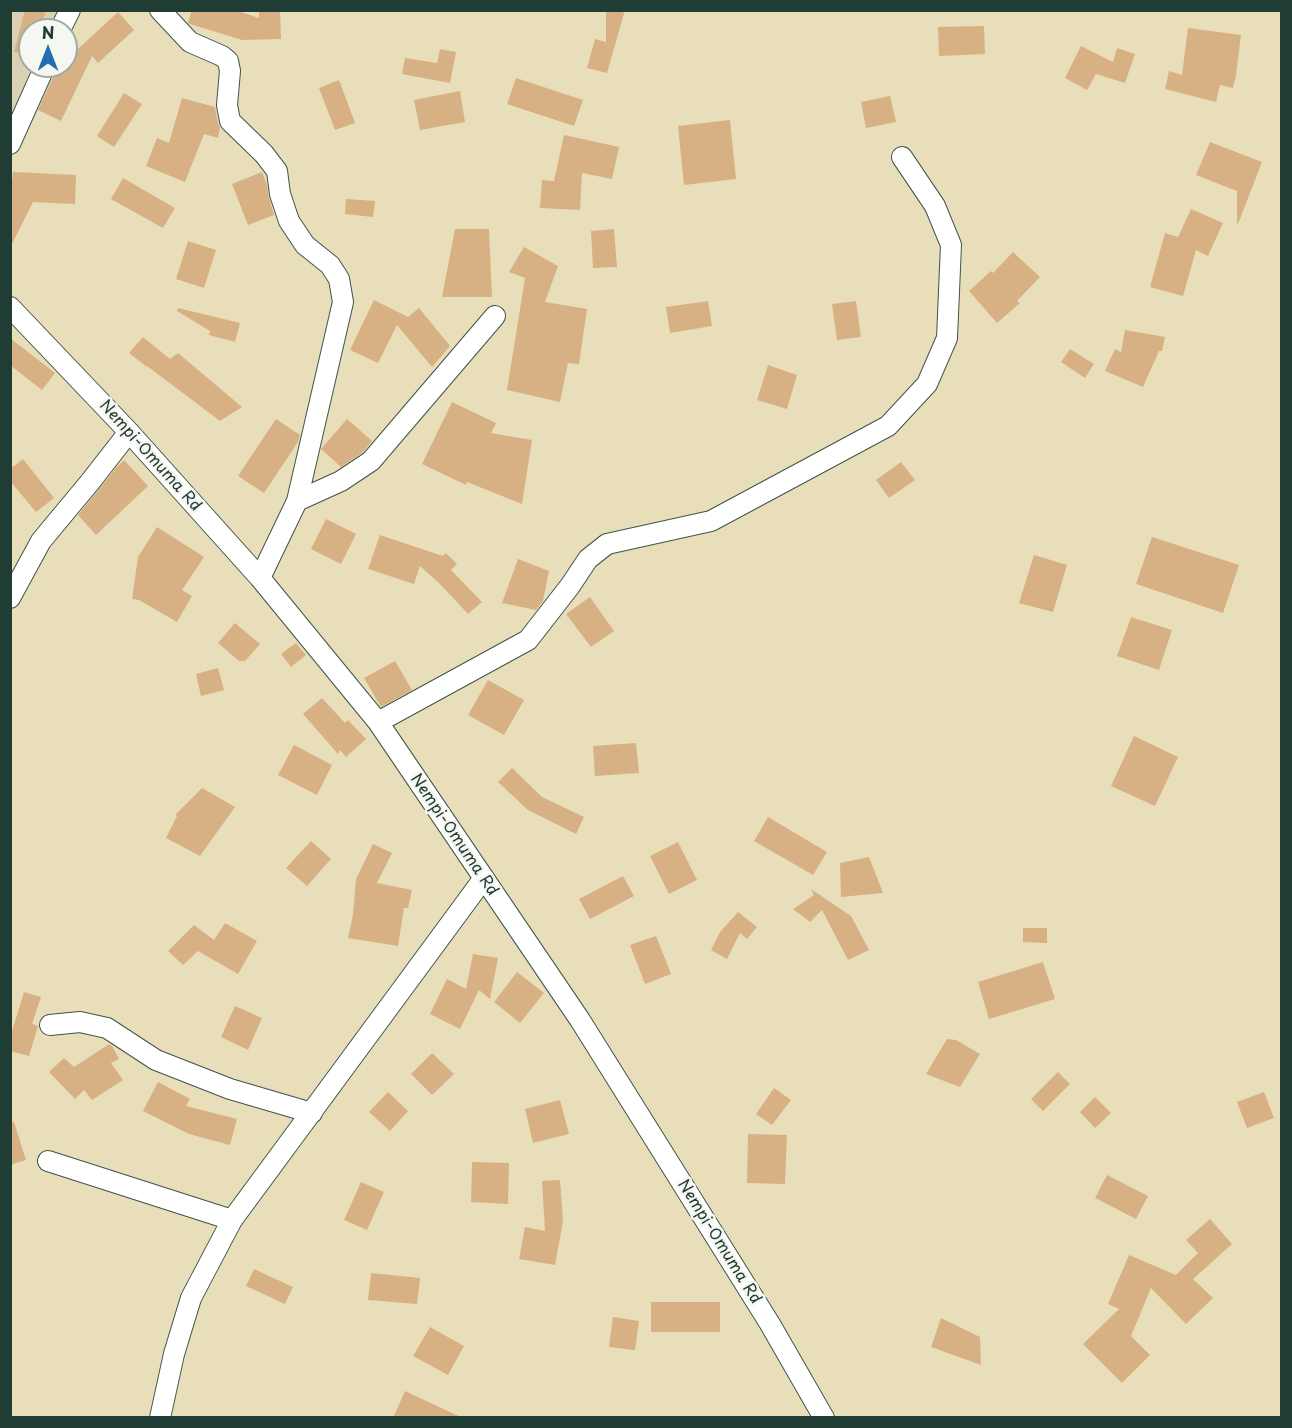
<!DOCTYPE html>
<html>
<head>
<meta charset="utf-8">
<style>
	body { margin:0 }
	#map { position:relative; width:1292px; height:1428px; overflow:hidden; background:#e9deba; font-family:"Playpen Sans",sans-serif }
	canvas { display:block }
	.frame { position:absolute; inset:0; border:12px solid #1f3d34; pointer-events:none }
	.north { position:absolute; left:18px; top:18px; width:60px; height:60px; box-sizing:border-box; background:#f6f6f2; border:2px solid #a0aca6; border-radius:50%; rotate:0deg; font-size:16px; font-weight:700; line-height:24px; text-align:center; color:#1f3d34 }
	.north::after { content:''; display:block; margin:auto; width:21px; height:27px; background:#1f6fb2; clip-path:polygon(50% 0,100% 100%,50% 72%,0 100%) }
</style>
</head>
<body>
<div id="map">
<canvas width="1292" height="1428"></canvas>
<div class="frame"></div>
<div class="north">N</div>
</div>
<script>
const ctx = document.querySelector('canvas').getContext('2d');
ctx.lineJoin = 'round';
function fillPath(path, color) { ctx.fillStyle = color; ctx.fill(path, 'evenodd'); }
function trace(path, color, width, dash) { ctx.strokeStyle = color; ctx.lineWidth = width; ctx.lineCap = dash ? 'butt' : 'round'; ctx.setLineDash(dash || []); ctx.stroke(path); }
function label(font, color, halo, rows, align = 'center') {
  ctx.font = font + ' "Playpen Sans",sans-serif'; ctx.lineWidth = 5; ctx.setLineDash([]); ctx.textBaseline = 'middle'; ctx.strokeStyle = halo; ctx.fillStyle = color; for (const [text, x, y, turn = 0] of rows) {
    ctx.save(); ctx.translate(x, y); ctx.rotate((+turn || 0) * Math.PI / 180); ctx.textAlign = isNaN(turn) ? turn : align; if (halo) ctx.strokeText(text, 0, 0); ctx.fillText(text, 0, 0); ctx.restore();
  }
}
fillPath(new Path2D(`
	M11 11H58L48 30H30V66H32L11 116Z`), '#dad1b2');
fillPath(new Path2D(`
	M25 10H46L40 30H30V56L14 52Z
	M192 10H235L259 18V10H280L281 39 242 40 190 24 188 23Z
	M606 10H625L607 73 587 68 595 39 606 42Z
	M118 12 134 30 98 63 92 56 61 121 38 110 56 71 57 66H66V60Z
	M984 26 985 54 939 56 938 27Z
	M1188 28 1241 35 1236 75 1233 88 1220 85 1216 102 1165 89 1169 71 1182 75Z
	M1081 46 1113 62 1117 48 1135 54 1125 83 1096 74 1087 90 1065 78Z
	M440 49 456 52 450 83 402 74 405 58 437 63Z
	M516 78 583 100 574 126 507 104Z
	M339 80 355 123 335 130 319 88Z
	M460 91 465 122 420 130 414 100Z
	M124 93 142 104 114 147 97 136Z
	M890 96 896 122 866 128 861 102Z
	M182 98 215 107 218 123 220 128 218 138 204 134 185 182 146 166 157 138 169 143Z
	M730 120 736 179 684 185 678 126Z
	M564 135 619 147 612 179 582 173 580 210 540 208 542 180 554 181Z
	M1210 142 1262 162 1238 224 1237 223V191L1196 175Z
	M13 172 76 175 75 204 33 202 10 248V202Z
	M262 172 267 185 269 198 274 215 248 225 232 184Z
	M123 178 175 208 163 228 111 199Z
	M346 199 375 201 373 217 345 214Z
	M1191 209 1223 223 1208 256 1196 250 1183 296 1150 287 1165 233 1178 237Z
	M455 229H489L492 297H442Z
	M614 229 617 267 593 268 591 231Z
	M188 241 216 250 204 288 176 279Z
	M524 247 558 266 545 302 587 309 579 364 568 363 560 402 507 390 525 278 509 272Z
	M1013 252 1040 277 1017 301 1020 303 997 323 969 291 991 271 993 273Z
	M374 300 408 317 419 308 450 346 432 367 397 325 378 363 350 350Z
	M708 301 712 326 670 333 666 307Z
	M856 301 861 337 837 340 832 304Z
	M178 308 240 323 235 342 209 335 210 331 177 311Z
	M1125 330 1165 337 1162 351H1159L1143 387 1105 371 1115 349 1121 352Z
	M143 337 170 359 178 353 242 407 220 421 147 366V367L129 353Z
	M10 338 55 373 42 390 10 365Z
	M1070 349 1094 364 1085 378 1061 362Z
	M768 365 797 375 787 409 757 400Z
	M452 402 496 423 491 433 532 440 522 504 467 482 466 485 422 464Z
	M276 419 300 435 298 442 264 493 238 476Z
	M347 419 372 441 363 452 341 467 321 449Z
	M23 459 54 498 36 512 10 481V469Z
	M124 460 148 486 96 535 78 515 116 468Z
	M901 462 915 480 889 498 876 480Z
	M326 519 356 534 341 564 311 549Z
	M157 527 204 557 182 590 192 596 177 622 139 600 132 599 138 557Z
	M380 535 443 556 446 553 457 564 451 570 482 602 468 614 439 583 420 566 414 584 368 569Z
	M1152 537 1239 565 1223 613 1136 584Z
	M1034 555 1067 565 1053 612 1019 603Z
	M518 559 549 571 543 601 536 610 502 603Z
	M590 597 614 631 591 647 566 614Z
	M1131 617 1172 630 1159 670 1117 656Z
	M235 623 260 644 245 661H239L218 643Z
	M296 643 306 655 291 667 281 654Z
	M395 661 412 690 381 707 364 678Z
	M218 668 224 690 201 696 196 674Z
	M488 680 524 700 504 735 468 715Z
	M322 698 345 723 348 720 366 739 346 757 340 750 338 754 303 714Z
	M1134 736 1178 757 1155 806 1111 786Z
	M636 743 639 773 595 776 593 746Z
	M294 745 332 765 317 795 278 775Z
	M512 768 542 797 584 817 576 834 528 810 498 782Z
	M202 788 235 807 200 856 166 838 177 816 175 815Z
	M768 817 827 852 813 875 754 841Z
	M311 841 331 859 307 886 286 868Z
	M678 842 697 880 669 894 650 856Z
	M373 844 392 853 377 883 412 890 408 908H404L398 946 348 938 353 915 356 879Z
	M869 857 883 893 841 897 840 863Z
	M623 876 634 896 590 919 579 899Z
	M811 889 851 916 869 950 848 960 822 910 810 922 793 909 814 895Z
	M738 912 757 927 747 939 740 933 727 959 711 950 720 932Z
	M225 923 257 941 238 974 198 951 183 965 168 951 194 925 214 940Z
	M1023 928H1047V943L1023 942Z
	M656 936 671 974 645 984 630 945Z
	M473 954 498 958 490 999 479 990 460 1029 430 1014 447 979 466 989Z
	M1043 962 1055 999 989 1019 978 982Z
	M517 972 544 993 520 1023 494 1002Z
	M24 992 41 997 32 1024 38 1026 29 1056 10 1051V1038Z
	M235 1006 262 1018 248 1050 221 1037Z
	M947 1039 956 1040 980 1054 960 1087 926 1074Z
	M109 1044 112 1046 119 1059 111 1063 123 1080 92 1100 84 1090 75 1099 49 1072 64 1058 74 1067Z
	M432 1053 454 1074 432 1095 411 1074Z
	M1058 1072 1070 1084 1043 1111 1031 1099Z
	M158 1082 190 1099 186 1106 237 1119 230 1145 189 1134 143 1111Z
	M774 1088 791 1100 772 1125 756 1114Z
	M388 1092 408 1111 390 1131 369 1112Z
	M1264 1092 1274 1118 1247 1128 1237 1102Z
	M1095 1097 1111 1113 1095 1128 1080 1112Z
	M560 1100 569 1134 533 1143 525 1109Z
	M14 1122 26 1160 10 1165V1123Z
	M748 1134 787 1135 785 1184 747 1183Z
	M472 1162 509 1163 508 1204 471 1202Z
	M1107 1175 1148 1196 1136 1219 1095 1198Z
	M560 1180 563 1221 555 1265 519 1259 525 1227 545 1231 542 1181Z
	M361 1182 384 1192 367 1230 344 1220Z
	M1210 1219 1232 1244 1193 1279 1213 1298 1186 1324 1151 1288 1131 1336 1150 1355 1122 1383 1083 1344 1119 1309 1108 1304 1129 1255 1176 1275 1198 1253 1186 1240Z
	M254 1269 293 1287 285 1304 246 1286Z
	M371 1273 420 1278 417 1304 368 1300Z
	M651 1302H720V1332H651Z
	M613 1317 639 1321 635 1350 609 1347Z
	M941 1318 980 1337 981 1365 931 1347Z
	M430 1327 464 1346 448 1375 413 1356Z
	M405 1391 437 1406 463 1418H393Z`), '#d7b184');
const minor = new Path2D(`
	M160 10 190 42 222 56 228 61 230 71 227 105 230 121 264 154 277 171 280 194 289 221 305 245 330 265 339 279 343 302 297 501 260 578
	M60 30 70 10
	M10 144 45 66
	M10 307 129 432 260 578 378 722 580 1020 770 1324 824 1418
	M297 501 341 481 371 461 495 316
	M10 598 41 541 90 482 129 432
	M378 722 528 640 570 586 588 559 607 544 711 521 888 426 927 384 947 338 951 245 935 206 902 157
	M50 1025 80 1022 107 1028 156 1060 230 1089 312 1113
	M48 1161 232 1220
	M160 1418 174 1354 191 1298 232 1220 484 878`);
trace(minor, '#3d5548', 22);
trace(minor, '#fff', 20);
label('16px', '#1f3d34', '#f6f6f2', [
	["Nempi-Omuma Rd",150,456,48],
	["Nempi-Omuma Rd",454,835,56],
	["Nempi-Omuma Rd",719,1242,58]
]);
</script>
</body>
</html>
